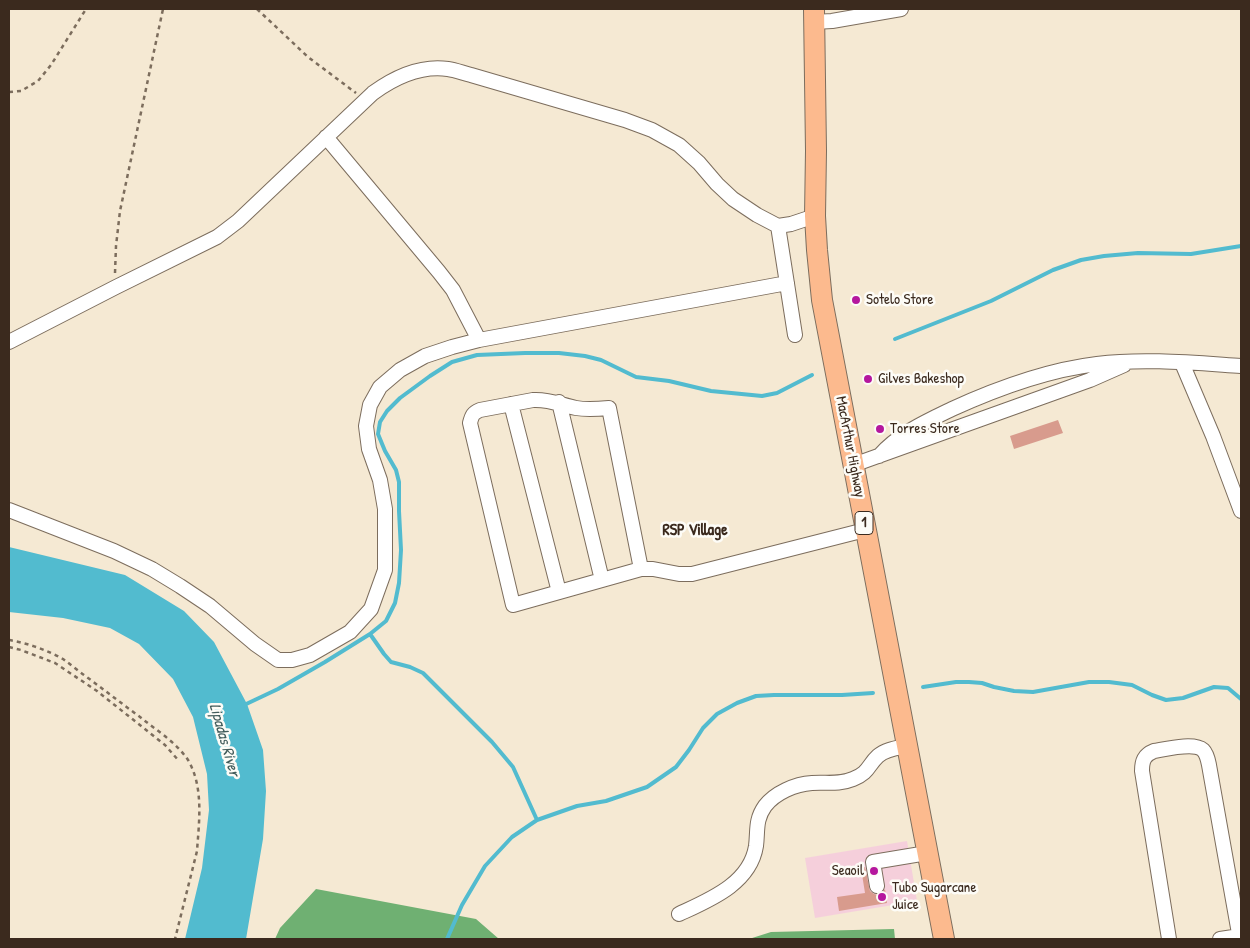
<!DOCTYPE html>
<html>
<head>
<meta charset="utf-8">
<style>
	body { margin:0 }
	#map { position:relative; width:1250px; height:948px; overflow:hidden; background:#f5e9d3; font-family:"Patrick Hand",sans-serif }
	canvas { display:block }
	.frame { position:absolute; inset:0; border:10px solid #3b2a1e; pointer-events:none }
</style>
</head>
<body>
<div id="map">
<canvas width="1250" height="948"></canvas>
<div class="frame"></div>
</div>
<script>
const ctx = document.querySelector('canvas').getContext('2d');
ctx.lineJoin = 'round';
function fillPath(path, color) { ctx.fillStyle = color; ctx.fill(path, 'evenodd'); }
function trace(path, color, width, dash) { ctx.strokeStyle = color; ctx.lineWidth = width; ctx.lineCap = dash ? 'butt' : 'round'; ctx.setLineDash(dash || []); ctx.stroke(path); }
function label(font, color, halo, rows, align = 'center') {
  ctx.font = font + ' "Patrick Hand",sans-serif'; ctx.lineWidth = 5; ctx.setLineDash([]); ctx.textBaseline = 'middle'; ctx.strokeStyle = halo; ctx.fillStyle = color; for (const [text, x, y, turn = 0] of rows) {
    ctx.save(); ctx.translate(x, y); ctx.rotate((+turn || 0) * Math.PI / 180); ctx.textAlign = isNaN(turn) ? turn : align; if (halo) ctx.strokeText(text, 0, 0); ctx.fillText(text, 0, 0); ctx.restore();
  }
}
fillPath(new Path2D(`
	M907 841 917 901 815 918 805 858Z`), '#f5cfdb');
fillPath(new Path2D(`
	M316 889 476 919 499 939H275L280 928Z
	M894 929 895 939H749L771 932Z`), '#6fb072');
fillPath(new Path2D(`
	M9 547 125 575 184 611 214 642 247 704 263 750 266 791 263 839 246 939H185L202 868 209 810 207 774 193 717 173 679 139 644 110 628 63 618 9 612Z`), '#52bbcf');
trace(new Path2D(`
	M895 339 991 301 1053 270 1081 260 1104 256 1138 253 1191 254 1241 246
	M370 634 384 654 391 662 410 667 423 673 492 742 513 767 537 820
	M923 687 956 682H969L982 683 994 687 1014 691 1033 692 1089 682H1109L1132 685 1152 695 1166 700 1183 698 1214 687 1228 688 1241 699
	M242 706 278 689 325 662 370 634 386 621 395 603 399 583 401 550 399 511V482L396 470 385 451 378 434 380 422 387 411 400 398 430 376 452 362 477 355 525 353H559L585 356 601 360 636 377 669 381 711 391 762 396 777 393 812 375
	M447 939 462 905 485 866 512 837 537 820 577 806 606 801 647 787 676 767 689 750 703 728 717 714 737 703 756 696 774 695H842L873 693`), '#52bbcf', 4);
fillPath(new Path2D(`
	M1058 420 1063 433 1014 449 1010 436Z
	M865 867 870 891 874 894 878 895 882 893 885 889 887 903 839 911 837 897 865 893 861 868Z`), '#d89b8d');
const minor = new Path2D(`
	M814 22 832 21 901 9
	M326 137 439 272 453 290 479 340
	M778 226 795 335
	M9 342 116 287 217 237 238 221 373 93C395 77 420 65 448 69 455 70 463 73 471 75L625 120 652 130 679 145 699 163 717 184 733 199 757 215 778 226 791 224 815 216
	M1182 363 1213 436 1241 511
	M559 402 602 580
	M511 404 559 592
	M879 456C898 434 927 421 952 409 998 388 1047 370 1097 364 1143 358 1195 363 1241 366
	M853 465 1090 380 1124 365
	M9 510 114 551 152 569 180 586 210 606 255 644 278 660H292L310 655 350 632 371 609 385 570V509L380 480 369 449 366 426 370 405 380 387 400 370 425 356 452 347 479 340 787 283
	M641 569 609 408C598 409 587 410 576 408 561 405 550 399 533 400L480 410C473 413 472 415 470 423L513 605 641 569H653L679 574H692L865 530
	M877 886 873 862 927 853
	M679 914C709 900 750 884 756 846 758 831 755 820 765 806 775 793 795 784 812 783 827 782 838 785 853 779 869 773 868 765 878 756 886 749 897 748 907 746
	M1169 939 1142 771C1142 761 1144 755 1154 751 1166 749 1194 742 1203 750 1207 754 1208 760 1209 765L1240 939
	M1220 939 1240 936`);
const highway = new Path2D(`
	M814 9 816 151 815 216 817 250 822 300 944 939`);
trace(minor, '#7c6d5d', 16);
trace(highway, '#7c6d5d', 22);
trace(new Path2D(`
	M257 9 308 57 356 93
	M9 92 21 91 38 81 51 65 86 9
	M115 273 116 246 120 211 163 9
	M9 640C27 643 47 650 63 659 70 664 77 670 84 675 103 689 121 703 140 717 156 730 176 742 188 760 204 787 199 822 197 851L175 939
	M9 647 21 650 55 663 97 691 165 745 179 761`), '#7c6d5d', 2.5, [4, 4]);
trace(minor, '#fff', 14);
trace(highway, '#fcba8e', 20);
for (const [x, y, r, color] of [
	[856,300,5,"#b5179e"],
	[868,379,5,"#b5179e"],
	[880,429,5,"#b5179e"],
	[874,871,5,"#b5179e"],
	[882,897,5,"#b5179e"]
]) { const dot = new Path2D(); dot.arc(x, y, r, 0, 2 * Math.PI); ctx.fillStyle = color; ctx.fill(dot); trace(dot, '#fdfcf7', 2); }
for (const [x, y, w] of [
	[864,523,18]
]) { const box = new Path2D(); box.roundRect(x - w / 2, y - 11.5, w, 23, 4); ctx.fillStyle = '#fdfcf7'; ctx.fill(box); trace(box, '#3b2a1e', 1); }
label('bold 14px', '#3b2a1e', null, [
	["1",864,523]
]);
label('15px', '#3b2a1e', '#fdfcf7', [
	["Sotelo Store",866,300],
	["Gilves Bakeshop",878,379],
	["Torres Store",890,429],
	["Seaoil",864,871,"right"],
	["Tubo Sugarcane",892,888],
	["Juice",892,905]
], 'left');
label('15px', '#3b2a1e', '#fdfcf7', [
	["MacArthur Highway",850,447,79]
]);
label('bold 16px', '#3b2a1e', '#fdfcf7', [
	["RSP Village",695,531]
]);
label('italic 16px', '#435d5c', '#fdfcf7', [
	["Lipadas River",224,740,74]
]);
</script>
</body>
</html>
